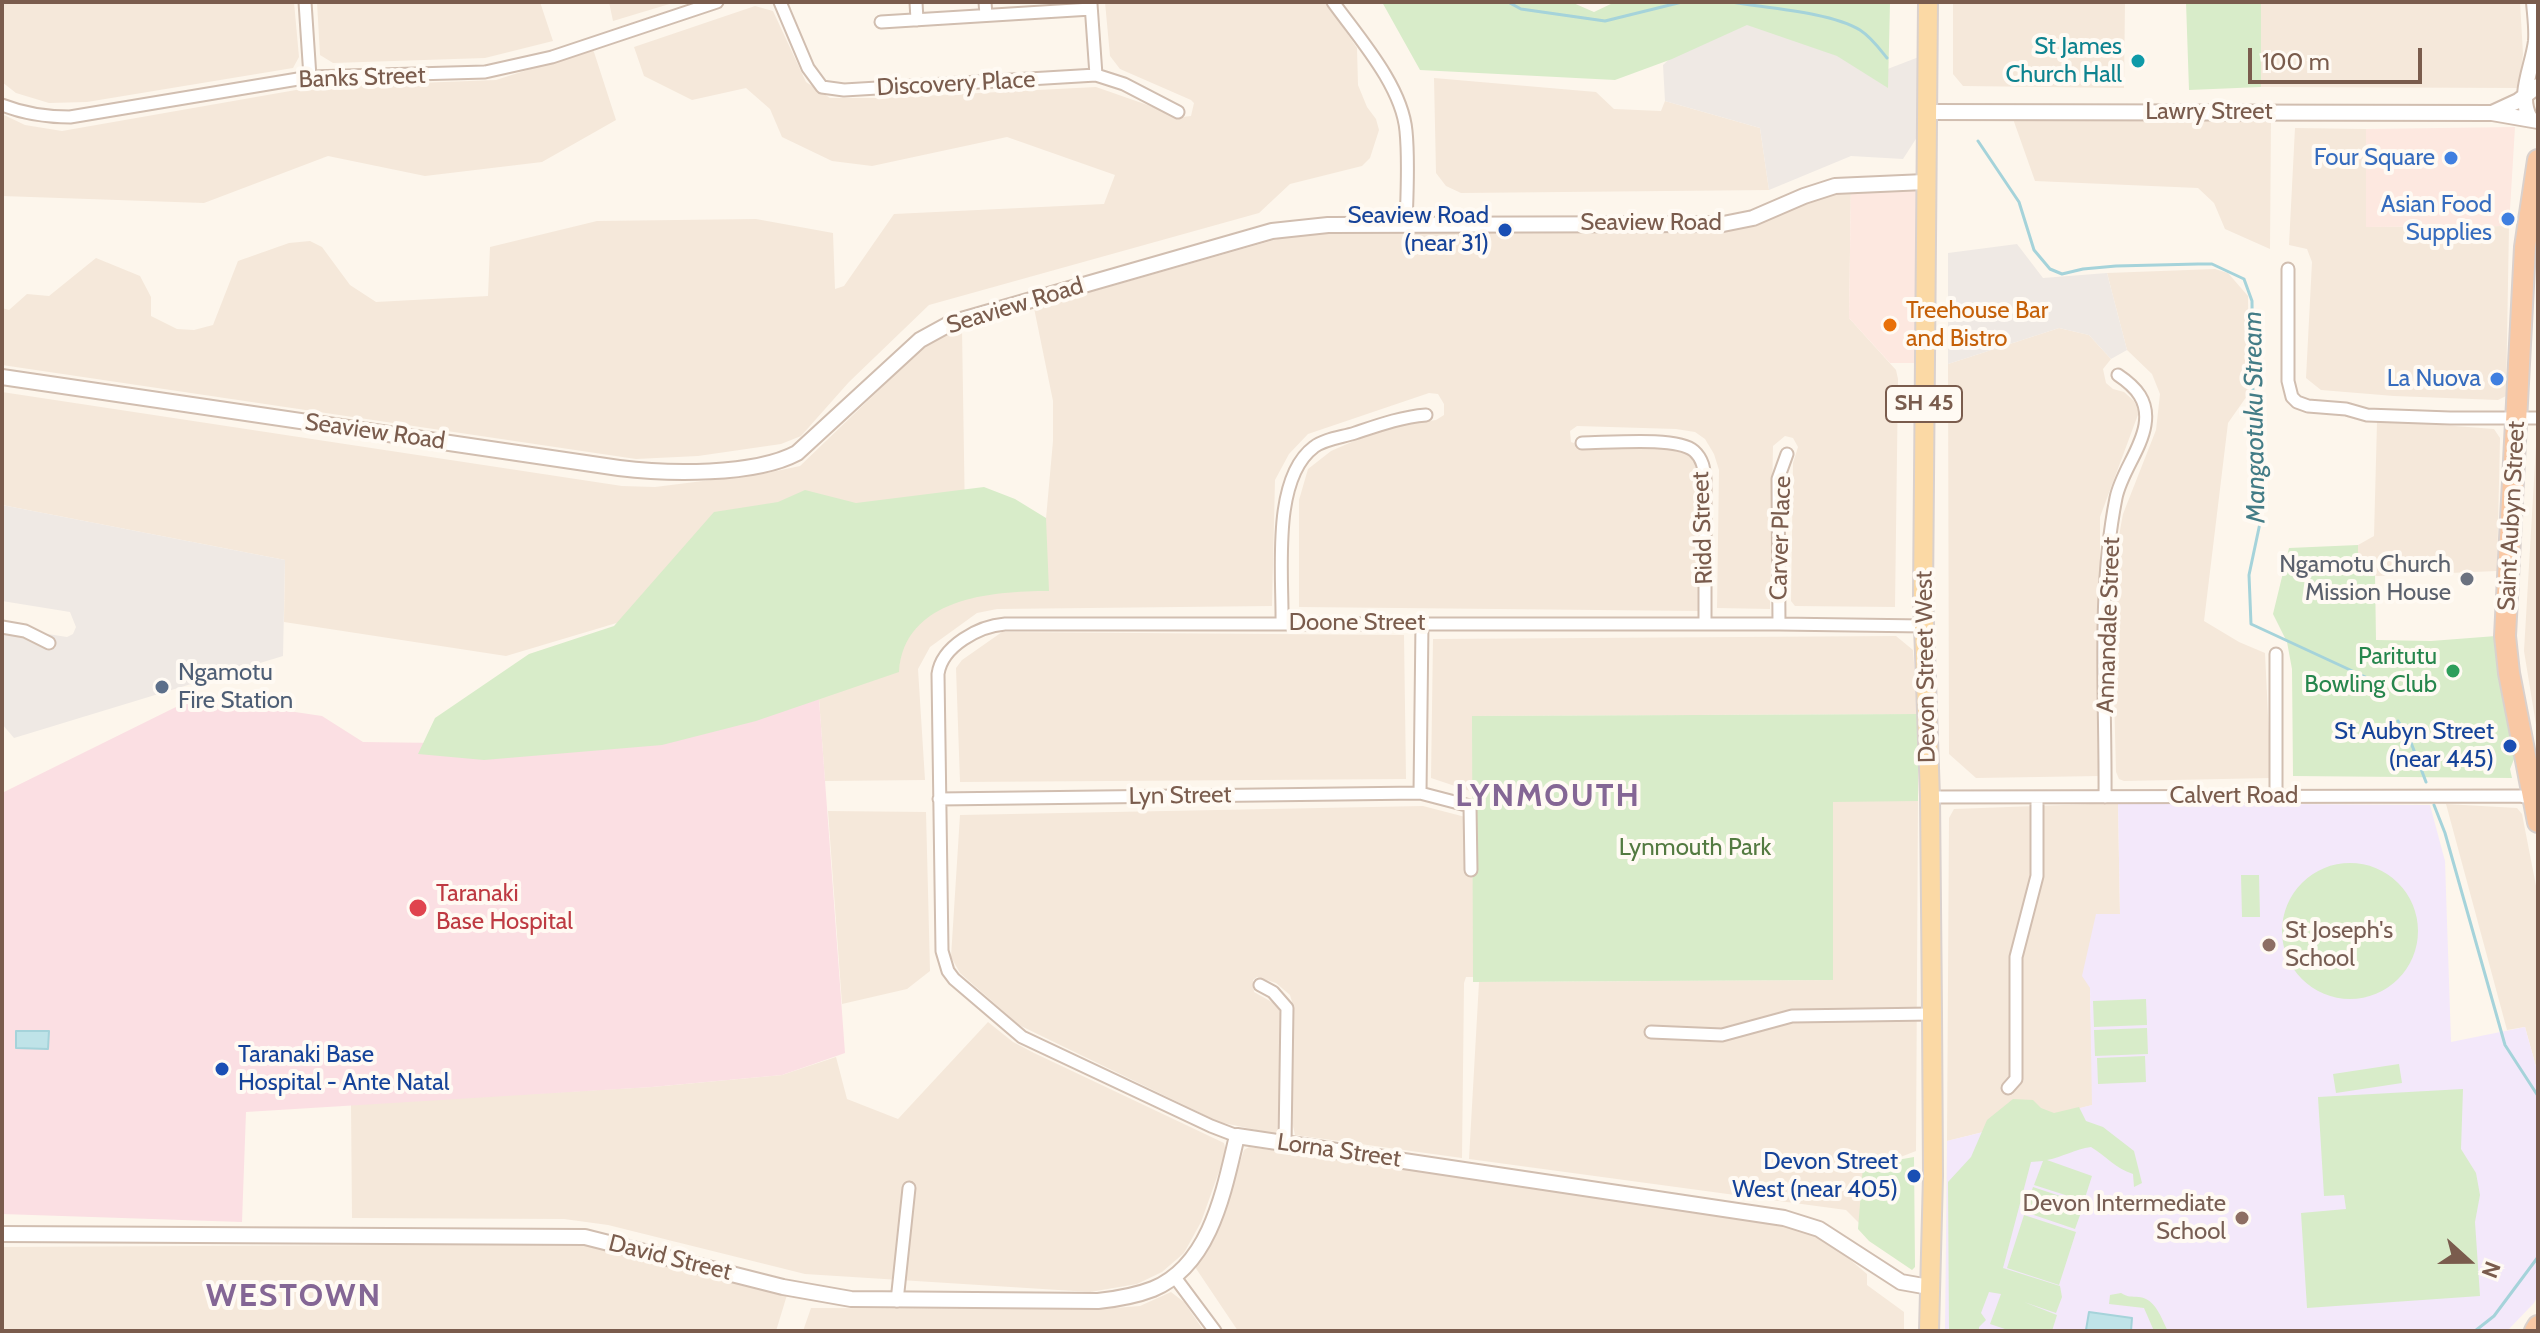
<!DOCTYPE html>
<html>
<head>
<meta charset="utf-8">
<style>
	body { margin:0 }
	#map { position:relative; width:2540px; height:1333px; overflow:hidden; background:#fdf6ec; font-family:Cabin,sans-serif }
	canvas { display:block }
	.frame { position:absolute; inset:0; border:4px solid #7a5c4d; pointer-events:none }
	.north { position:absolute; left:2428px; top:1221px; width:80px; height:80px; -webkit-text-stroke:6px #fffaf3; paint-order:stroke; rotate:111deg; font-size:22px; font-weight:700; line-height:32px; text-align:center; color:#7a5c4d }
	.north::after { content:''; display:block; margin:auto; width:28px; height:36px; background:#7a5c4d; clip-path:polygon(50% 0,100% 100%,50% 72%,0 100%) }
	.scale { position:absolute; left:2248px; top:48px; width:174px; height:36px; box-sizing:border-box; border:4px solid #7a5c4d; border-top:0; padding-left:10px; font-size:24px; line-height:28px; white-space:nowrap; color:#7a5c4d; -webkit-text-stroke:6px #fffaf3; paint-order:stroke }
</style>
</head>
<body>
<div id="map">
<canvas width="2540" height="1333"></canvas>
<div class="frame"></div>
<div class="north">N</div>
<div class="scale">100 m</div>
</div>
<script>
const ctx = document.querySelector('canvas').getContext('2d');
ctx.lineJoin = 'round';
function fillPath(path, color) { ctx.fillStyle = color; ctx.fill(path, 'evenodd'); }
function trace(path, color, width, dash) { ctx.strokeStyle = color; ctx.lineWidth = width; ctx.lineCap = dash ? 'butt' : 'round'; ctx.setLineDash(dash || []); ctx.stroke(path); }
function label(font, color, halo, rows, align = 'center') {
  ctx.font = font + ' Cabin,sans-serif'; ctx.lineWidth = 8; ctx.setLineDash([]); ctx.textBaseline = 'middle'; ctx.strokeStyle = halo; ctx.fillStyle = color; for (const [text, x, y, turn = 0] of rows) {
    ctx.save(); ctx.translate(x, y); ctx.rotate((+turn || 0) * Math.PI / 180); ctx.textAlign = isNaN(turn) ? turn : align; if (halo) ctx.strokeText(text, 0, 0); ctx.fillText(text, 0, 0); ctx.restore();
  }
}
fillPath(new Path2D(`
	M2 2H294L299 57 293 68 87 102 49 103 16 93 2 82Z
	M317 2H540L553 41 485 58 333 63 320 55Z
	M609 2H676L613 21Z
	M1105 2H1326L1357 48 1358 85 1367 107 1376 119 1379 130 1370 158 1362 166 1290 184 1259 213 929 305 849 382 801 436 781 444 698 456 636 459 2 365V308L9 310 27 294 49 296 96 258 140 276 151 297V316L177 329 194 330 213 325 238 261 289 243 310 241 322 247 350 285 376 302 488 296 490 247 597 221 756 219 833 233 835 289 844 286 894 214 1104 204 1115 175 1007 137 872 166 832 161 782 137 770 109 746 88 692 100 644 76 634 47 755 6 773 11 806 82 830 98H882L1096 87 1182 117 1191 116 1194 103 1191 100 1120 69 1110 56Z
	M1953 2H2125L2124 88 1963 86 1953 74Z
	M2261 2H2520L2523 54 2519 88 2261 87Z
	M593 49 616 120 542 162 425 176 328 156 204 203 2 196V114L25 125 62 131 313 87 496 80Z
	M1434 78 1596 92 1614 109 1661 111 1665 101 1760 128 1769 190 1461 193 1446 186 1436 173Z
	M2012 116 2271 118 2270 249 2225 229 2214 203 2198 188 2035 181Z
	M2295 128 2366 129 2367 227 2509 226 2506 396 2498 400 2394 396 2321 390 2306 378 2312 262 2307 249 2289 245Z
	M1851 184 1849 318 1896 370 1898 379 1895 607 1795 606 1791 601 1793 463 1798 447 1793 438 1785 436 1773 446 1770 609 1717 608 1719 470 1714 454 1705 439 1695 432 1676 429 1577 426 1570 431 1571 442 1581 446H1676L1689 452 1696 459 1699 470 1698 611 1299 607V500L1308 469 1331 451 1386 427 1436 420 1444 415V404L1438 394 1429 393 1308 434 1289 454 1275 480 1272 606 997 609 977 613 930 647 918 669 925 780 825 781 819 699 969 579 1041 574 1053 441V401L1034 308 1306 231 1759 222Z
	M2215 269 2228 273 2248 296 2249 393 2228 423 2204 621 2239 642 2265 653 2271 778 2124 781 2119 779 2116 772 2111 579 2123 514 2156 430 2160 394 2152 374 2127 350 2107 273Z
	M2059 328 2089 335 2111 359 2103 369 2106 383 2113 389 2124 392 2134 401 2139 412 2100 517V776L1976 778 1949 754 1948 364Z
	M962 329 965 519 506 656 284 622 285 560 2 505V392L622 486 655 487 767 473 800 466 933 338Z
	M2390 421 2494 429 2500 438 2497 571 2378 576 2358 573V545L2374 536 2377 422Z
	M2537 429H2538V737L2524 651Z
	M1002 632 1404 635 1406 779 960 782 956 668 962 660Z
	M1896 636 1913 650 1918 714 1473 716V792L1431 778 1433 639Z
	M1833 801H1918L1916 1151 1885 1163 1863 1227 1846 1210 1469 1159 1479 982 1833 980Z
	M2118 803 2120 915 2090 988 2093 1105 1947 1141 1949 818 1954 809Z
	M2446 804 2517 808 2522 814 2538 896V1074L2525 1027 2507 1030Z
	M1423 806 1473 819V977H1466L1464 983 1462 1158 1295 1135 1293 1126V1005L1290 995 1276 983 1257 977 1253 980 1254 992 1277 1005 1280 1012 1281 1126 1275 1134 1219 1122 1019 1025 960 973 951 957 960 815Z
	M828 811 926 812 930 971 907 989 842 1004Z
	M988 1022 1013 1042 1034 1053 1224 1143 1226 1152 1201 1222 1184 1253 1162 1272 1137 1284 1090 1292 805 1274 608 1225 564 1219 352 1218 351 1104 652 1087 782 1075 836 1057 847 1099 898 1119Z
	M1249 1147 1797 1221 1810 1226 1867 1274V1285L1904 1312V1331H1238L1195 1267 1216 1234 1244 1150Z
	M581 1244 787 1295 776 1331H2V1247Z
	M1171 1292 1184 1302 1204 1331H803L811 1308 1100 1309 1140 1306Z`), '#f5e8da');
fillPath(new Path2D(`
	M2515 127 2509 226 2366 227V129Z
	M1851 184 1921 187 1919 363H1890L1849 318Z`), '#fde8e0');
fillPath(new Path2D(`
	M1740 9 1885 70 1924 55 1921 131 1903 159 1851 156 1769 190 1760 128 1665 101 1663 65 1681 48Z
	M2017 244 2043 278 2107 273 2127 350 2111 359 2089 335 2059 328 1948 364V253Z
	M2 505 285 560 283 656 14 738 2 724V627L67 637 73 634 76 627 70 612 2 601Z`), '#efe9e4');
fillPath(new Path2D(`
	M2118 803 2430 805 2445 861 2451 1042 2525 1027 2538 1074V1295L2534 1303 2507 1331H1945L1947 1141 2092 1105 2090 988 2082 976 2096 914H2120Z`), '#f3e8fa');
fillPath(new Path2D(`
	M819 699 845 1053 782 1075 652 1087 246 1112 242 1222 2 1214V793L184 703 255 706 322 716 363 742 516 744Z`), '#fbdfe3');
fillPath(new Path2D(`
	M1382 2H1571L1594 12 1615 2 1890 3 1888 88 1837 56 1747 25 1672 59 1615 80 1420 70Z
	M2186 2H2261V87L2189 90Z
	M984 487 1015 499 1046 518 1049 591C991 591 904 598 899 672L756 721 662 745 484 760 418 754 435 718 529 654 614 626 714 512 778 502 805 490 856 503Z
	M2358 545V572L2375 574 2376 640 2431 641 2496 636 2514 759 2510 769 2512 778 2293 776 2292 669 2287 642 2273 614 2289 548Z
	M1918 714V801L1833 802V980L1473 982 1472 716Z
	M2282 931a68 68 0 1 1 136 0a68 68 0 1 1-136 0Z
	M2241 875H2259L2260 917H2242Z
	M2146 999 2147 1025 2094 1027 2093 1001Z
	M2147 1028 2148 1054 2095 1056 2094 1030Z
	M2145 1056 2146 1082 2098 1084 2097 1058Z
	M2399 1064 2402 1083 2336 1093 2333 1074Z
	M2463 1089 2461 1149 2476 1173 2480 1195 2475 1222 2480 1296 2307 1308 2301 1213 2346 1209 2344 1195 2324 1196 2318 1097Z
	M2013 1099 2033 1100 2041 1108 2054 1113 2079 1107 2086 1121 2103 1127 2134 1151 2142 1183 2134 1187 2133 1174C2115 1168 2107 1157 2091 1147 2075 1149 2063 1157 2047 1160L2092 1176 2084 1201 2034 1185 2043 1161 2031 1162 2003 1268 2060 1286 2062 1297 2056 1313 2024 1302 2057 1315 2052 1331H2011L1990 1324 2001 1294 1989 1292 1981 1313 1986 1320 1979 1327V1331H1949L1948 1182 1971 1157 1987 1120Z
	M1914 1157 1915 1267 1912 1270 1869 1241 1858 1229 1863 1166Z
	M2033 1187 2084 1204 2075 1229 2025 1212Z
	M2024 1215 2076 1232 2059 1285 2007 1268Z
	M2121 1293C2129 1298 2131 1296 2139 1297 2156 1299 2161 1318 2168 1331H2154L2144 1308 2109 1304 2110 1295Z`), '#d8ecc9');
const water = new Path2D(`
	M16 1031H49L48 1049 16 1048Z
	M2089 1312 2132 1318 2131 1331 2086 1330Z`);
fillPath(water, '#bfe3e8');
trace(water, '#a5d3da', 2);
trace(new Path2D(`
	M1508 2 1521 9 1605 21 1682 2
	M1731 2C1766 8 1831 12 1860 30 1871 37 1879 48 1887 58
	M1978 141 2019 202 2034 250 2050 269 2062 274 2083 269 2116 266 2198 264H2212L2244 279 2252 301 2253 395 2257 421 2260 523 2249 575 2251 624 2374 681
	M2398 721 2410 740 2426 782
	M2434 805 2445 833 2505 1045 2538 1096
	M2475 1331 2494 1316 2538 1257`), '#a5d3da', 3);
const minor = new Path2D(`
	M305 2 310 77
	M780 2 808 68 822 87 844 90 1096 75 1124 84 1178 112
	M916 2 917 20
	M985 2 986 15
	M1333 2C1359 38 1402 86 1406 131 1409 161 1407 194 1406 224
	M1091 4 1096 75
	M881 22 1091 9
	M2 105C25 114 45 117 70 117L310 77 485 72 552 57 717 2
	M2288 269V381L2292 397 2297 402 2308 406 2346 409 2367 415 2450 418H2538
	M1582 443C1607 443 1677 436 1694 451 1703 459 1704 469 1705 479V624
	M1282 623C1283 575 1271 479 1314 447 1324 439 1343 437 1355 433 1379 425 1401 417 1426 415
	M1779 624 1778 479 1787 454
	M2 627 25 631 49 643
	M1420 793 1422 623
	M2276 796V654
	M1930 797 2520 796 2537 799
	M2105 797C2106 700 2097 593 2116 498 2121 473 2141 450 2145 425 2149 401 2136 387 2118 375
	M939 799 1420 793 1470 806 1471 870
	M1260 985 1273 992 1287 1008 1285 1143
	M1651 1032 1722 1035 1792 1016 1932 1014
	M2008 1088 2016 1079V957L2037 876V797
	M1237 1136 1211 1126 1022 1037 954 979 948 971 942 951 938 674C942 646 979 626 1005 624H1779L1924 626
	M1174 1276 1215 1331
	M897 1301 909 1188`);
const tertiary = new Path2D(`
	M1927 112 2492 113 2538 121
	M2492 113 2518 101 2538 86
	M2530 118C2517 96 2533 66 2536 41 2537 28 2535 15 2534 2
	M2 377 619 468C667 474 754 476 797 453L920 340 951 323 1272 231 1328 225 1723 224 1753 218 1804 196 1835 186 1925 182
	M2 1234 585 1237 783 1287 851 1299 1098 1301C1117 1299 1135 1296 1153 1289 1211 1265 1224 1190 1237 1136L1784 1218 1819 1229 1901 1282 1929 1287`);
const primary = new Path2D(`
	M1928 2 1923 596 1930 797 1932 1014 1933 1176 1929 1331`);
const trunk = new Path2D(`
	M2538 160 2525 247 2505 636 2509 673 2538 822
	M2535 1331 2538 1326`);
trace(minor, '#d1beb0', 15);
trace(tertiary, '#d1beb0', 18);
trace(primary, '#dad1cd', 22);
trace(trunk, '#dad1cd', 24);
trace(minor, '#fff', 11);
trace(tertiary, '#fff', 14);
trace(primary, '#fbd9a5', 18);
trace(trunk, '#f9c8a4', 20);
for (const [x, y, r, color] of [
	[2138,61,8,"#0f9aa8"],
	[2451,158,8,"#3f7fe0"],
	[2508,219,8,"#3f7fe0"],
	[1505,230,8,"#1a4fb4"],
	[1890,325,8,"#e8710a"],
	[2497,379,8,"#3f7fe0"],
	[2467,579,8,"#6b7280"],
	[2453,671,8,"#2e9e5b"],
	[162,687,8,"#5c6f8a"],
	[2510,746,8,"#1a4fb4"],
	[418,908,10,"#e0444e"],
	[2269,945,8,"#8d6e63"],
	[222,1069,8,"#1a4fb4"],
	[1914,1176,8,"#1a4fb4"],
	[2242,1218,8,"#8d6e63"]
]) { const dot = new Path2D(); dot.arc(x, y, r, 0, 2 * Math.PI); ctx.fillStyle = color; ctx.fill(dot); trace(dot, '#fffaf3', 3); }
for (const [x, y, w] of [
	[1924,404,76]
]) { const box = new Path2D(); box.roundRect(x - w / 2, y - 18, w, 36, 6); ctx.fillStyle = '#fffaf3'; ctx.fill(box); trace(box, '#7a5c4d', 2); }
label('bold 22px', '#7a5c4d', null, [
	["SH 45",1924,404]
]);
label('24px', '#0d838f', '#fffaf3', [
	["St James",2122,47],
	["Church Hall",2122,75]
], 'right');
label('24px', '#7a5c4d', '#fffaf3', [
	["Banks Street",362,78,-2],
	["Discovery Place",956,84,-3],
	["Lawry Street",2209,112],
	["Seaview Road",1651,223],
	["Seaview Road",1015,306,-17],
	["Seaview Road",375,432,8],
	["Saint Aubyn Street",2512,516,-87],
	["Ridd Street",1703,528,-92],
	["Carver Place",1781,538,-88],
	["Doone Street",1357,623],
	["Annandale Street",2109,625,-88],
	["Devon Street West",1926,667,-91],
	["Lyn Street",1180,796,-1],
	["Calvert Road",2234,796],
	["Lorna Street",1339,1151,8],
	["David Street",670,1258,14]
]);
label('24px', '#366cbe', '#fffaf3', [
	["Four Square",2435,158],
	["Asian Food",2492,205],
	["Supplies",2492,233],
	["La Nuova",2481,379]
], 'right');
label('24px', '#164399', '#fffaf3', [
	["Seaview Road",1489,216],
	["(near 31)",1489,244],
	["St Aubyn Street",2494,732],
	["(near 445)",2494,760],
	["Taranaki Base",238,1055,"left"],
	["Hospital - Ante Natal",238,1083,"left"],
	["Devon Street",1898,1162],
	["West (near 405)",1898,1190]
], 'right');
label('24px', '#c56008', '#fffaf3', [
	["Treehouse Bar",1906,311],
	["and Bistro",1906,339]
], 'left');
label('24px', '#5b616d', '#fffaf3', [
	["Ngamotu Church",2451,565],
	["Mission House",2451,593]
], 'right');
label('24px', '#27864d', '#fffaf3', [
	["Paritutu",2437,657],
	["Bowling Club",2437,685]
], 'right');
label('24px', '#4e5e75', '#fffaf3', [
	["Ngamotu",178,673],
	["Fire Station",178,701]
], 'left');
label('24px', '#537a41', '#fffaf3', [
	["Lynmouth Park",1695,848]
]);
label('24px', '#be3a42', '#fffaf3', [
	["Taranaki",436,894],
	["Base Hospital",436,922]
], 'left');
label('24px', '#785e54', '#fffaf3', [
	["St Joseph's",2285,931],
	["School",2285,959],
	["Devon Intermediate",2226,1204,"right"],
	["School",2226,1232,"right"]
], 'left');
label('italic 26px', '#437c86', '#fffaf3', [
	["Mangaotuku Stream",2255,417,-91]
]);
ctx.letterSpacing = '2px';
label('bold 32px', '#846695', '#fffaf3', [
	["LYNMOUTH",1548,797],
	["WESTOWN",294,1297]
]);
ctx.letterSpacing = '0px';
</script>
</body>
</html>
